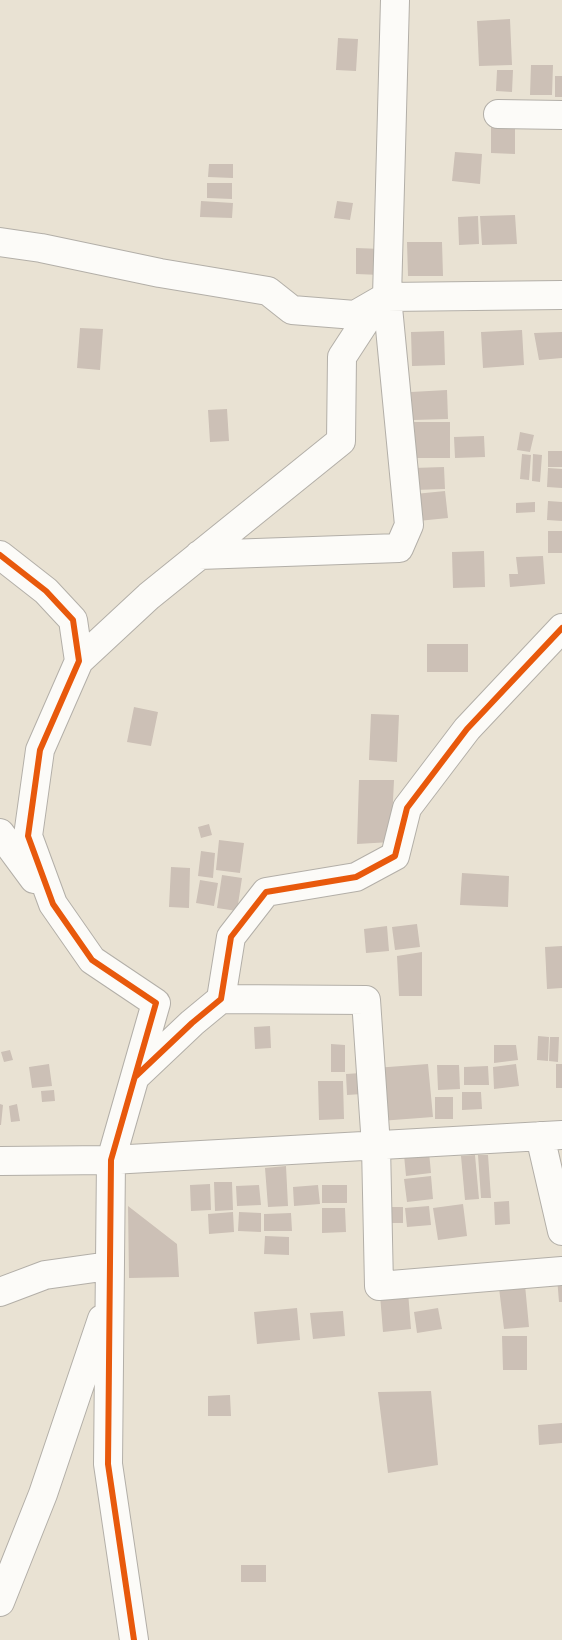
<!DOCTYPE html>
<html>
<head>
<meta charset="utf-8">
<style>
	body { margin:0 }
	canvas { display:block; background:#e9e2d3 }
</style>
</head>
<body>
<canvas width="562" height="1640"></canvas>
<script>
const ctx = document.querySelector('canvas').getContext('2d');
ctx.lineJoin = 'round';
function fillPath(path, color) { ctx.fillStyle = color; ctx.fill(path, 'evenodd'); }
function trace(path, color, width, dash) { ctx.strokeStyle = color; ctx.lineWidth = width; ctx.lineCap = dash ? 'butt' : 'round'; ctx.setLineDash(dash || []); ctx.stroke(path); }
fillPath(new Path2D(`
	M510 19 512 65 479 66 477 21Z
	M338 38 358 39 356 71 336 70Z
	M531 65H553L552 95H530Z
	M497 70H513L512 92 496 91Z
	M555 76H562V97H555Z
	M491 121H515V154L491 153Z
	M455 152 482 154 480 184 452 181Z
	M209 164H233V178L208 177Z
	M207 183H232V199L207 198Z
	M201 201 233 203 232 218 200 217Z
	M337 201 353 203 350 220 334 218Z
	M515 215 517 244 482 245 480 216Z
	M478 216 479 244 459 245 458 217Z
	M407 242H442L443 276H408Z
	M356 248 382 249 381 275 356 274Z
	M80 328 103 329 100 370 77 368Z
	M522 330 524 365 483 368 481 332Z
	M444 331 445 365 412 366 411 332Z
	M562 332V358L539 360 534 333Z
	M447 390 448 419 413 420 411 392Z
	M227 409 229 441 210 442 208 410Z
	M414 422H450V458H415Z
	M520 432 534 435 530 452 517 450Z
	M484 436 485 457 455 458 454 437Z
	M548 451H562V467H548Z
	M522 454 531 455 529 480 520 479Z
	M533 454 542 455 540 482 532 481Z
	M444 467 445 489 414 490 413 468Z
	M548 468 562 469V488L547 487Z
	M445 491 448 518 418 521 415 494Z
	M548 501 562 502V521L547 520Z
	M535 502V512L516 513V503Z
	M548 531H562V553H548Z
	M484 551 485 587 453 588 452 552Z
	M543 556 545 584 510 587 509 574H518L516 557Z
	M427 644H468V672H427Z
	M134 707 158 712 151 746 127 742Z
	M371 714 399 715 397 762 369 760Z
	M359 780H394L391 842 357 844Z
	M209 824 212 835 201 838 198 827Z
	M219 840 244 843 240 873 216 870Z
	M201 851 215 853 213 878 198 876Z
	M171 867 190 868 189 908 169 907Z
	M462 873 509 876 508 907 460 905Z
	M222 875 242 878 237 911 217 908Z
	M200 880 218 883 214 906 196 903Z
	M417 924 420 947 395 950 392 927Z
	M387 926 389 951 366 953 364 929Z
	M562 946V988L547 989 545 947Z
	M422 952V996H399L397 956Z
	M270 1026 271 1048 255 1049 254 1027Z
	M538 1036 549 1037 548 1061 537 1060Z
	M550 1037H559L558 1062 549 1061Z
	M331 1044 345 1045V1072H331Z
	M494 1045H516L518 1060 494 1063Z
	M10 1050 13 1060 4 1062 1 1052Z
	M49 1064 52 1086 32 1088 29 1067Z
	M428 1064 433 1117 380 1121 375 1068Z
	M516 1064 519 1086 494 1089 493 1067Z
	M556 1064H562V1088H556Z
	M437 1065H459L460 1089 438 1090Z
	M488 1066 489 1085H464V1067Z
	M361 1073 362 1094 347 1095 346 1074Z
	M318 1081H343L344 1119 319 1120Z
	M54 1090 55 1101 42 1102 41 1091Z
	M462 1092H481L482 1109 462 1110Z
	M435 1097H453V1119H435Z
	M0 1104 3 1105 1 1125H0Z
	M17 1104 20 1121 11 1122 9 1106Z
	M429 1152 431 1173 406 1176 404 1155Z
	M475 1155 479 1199 465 1200 461 1156Z
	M478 1155H488L491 1198H481Z
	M286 1166 288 1206 268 1207 265 1168Z
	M431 1176 433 1199 407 1202 404 1179Z
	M214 1182H232L233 1210 215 1211Z
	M210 1184 211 1210 191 1211 190 1185Z
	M259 1185 261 1205 237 1206 236 1186Z
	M318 1185 320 1204 294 1206 293 1187Z
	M322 1185H347V1203H322Z
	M509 1201 510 1224 495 1225 494 1202Z
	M463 1204 467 1236 438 1240 433 1208Z
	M128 1206 177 1244 179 1277 129 1278Z
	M429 1206 431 1225 407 1227 405 1208Z
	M384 1207H403V1223H385Z
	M322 1208H345L346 1232 322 1233Z
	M233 1212 234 1232 209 1234 208 1214Z
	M239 1212 261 1213V1232L238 1231Z
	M291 1213 292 1231H264V1214Z
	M265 1236 289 1237V1255L264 1254Z
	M557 1277H562V1302H559Z
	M525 1285 529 1327 504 1329 499 1288Z
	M408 1292 411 1329 383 1332 380 1295Z
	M297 1308 300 1340 257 1344 254 1312Z
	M438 1308 442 1329 417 1333 414 1312Z
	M343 1311 345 1336 313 1339 310 1313Z
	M502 1336H527V1370H503Z
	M431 1391 438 1465 388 1473 378 1392Z
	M230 1395 231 1416H208V1396Z
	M562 1423V1443L539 1445 538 1425Z
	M241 1565H266V1582H241Z`), '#ccc0b6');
const minor = new Path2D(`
	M395 0 387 297 562 295
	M498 114 562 115
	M0 242 41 248 160 273 268 291 292 310 355 315 381 300
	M0 555 46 591 73 620 79 661 40 750 28 836 53 904 92 960 156 1003 111 1160 108 1464 134 1640
	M199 555 399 548 409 525 387 297
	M79 661 149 596 341 441 342 357 372 311 387 297
	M0 833 34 879
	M221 999 366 1000 376 1146 379 1286 562 1271
	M136 1076 192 1023 221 999 231 937 266 892 356 877 395 856 407 808 467 729 562 628
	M540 1136 562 1231
	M0 1161 111 1160 562 1135
	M0 1292 45 1275 109 1266
	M0 1602 43 1494 102 1319`);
trace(minor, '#b3afa8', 30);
trace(minor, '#fcfbf8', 28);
trace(new Path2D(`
	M0 555 46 591 73 620 79 661 40 750 28 836 53 904 92 960 156 1003 111 1160 108 1464 134 1640
	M136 1076 192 1023 221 999 231 937 266 892 356 877 395 856 407 808 467 729 562 628`), '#e8590c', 6);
</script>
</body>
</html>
